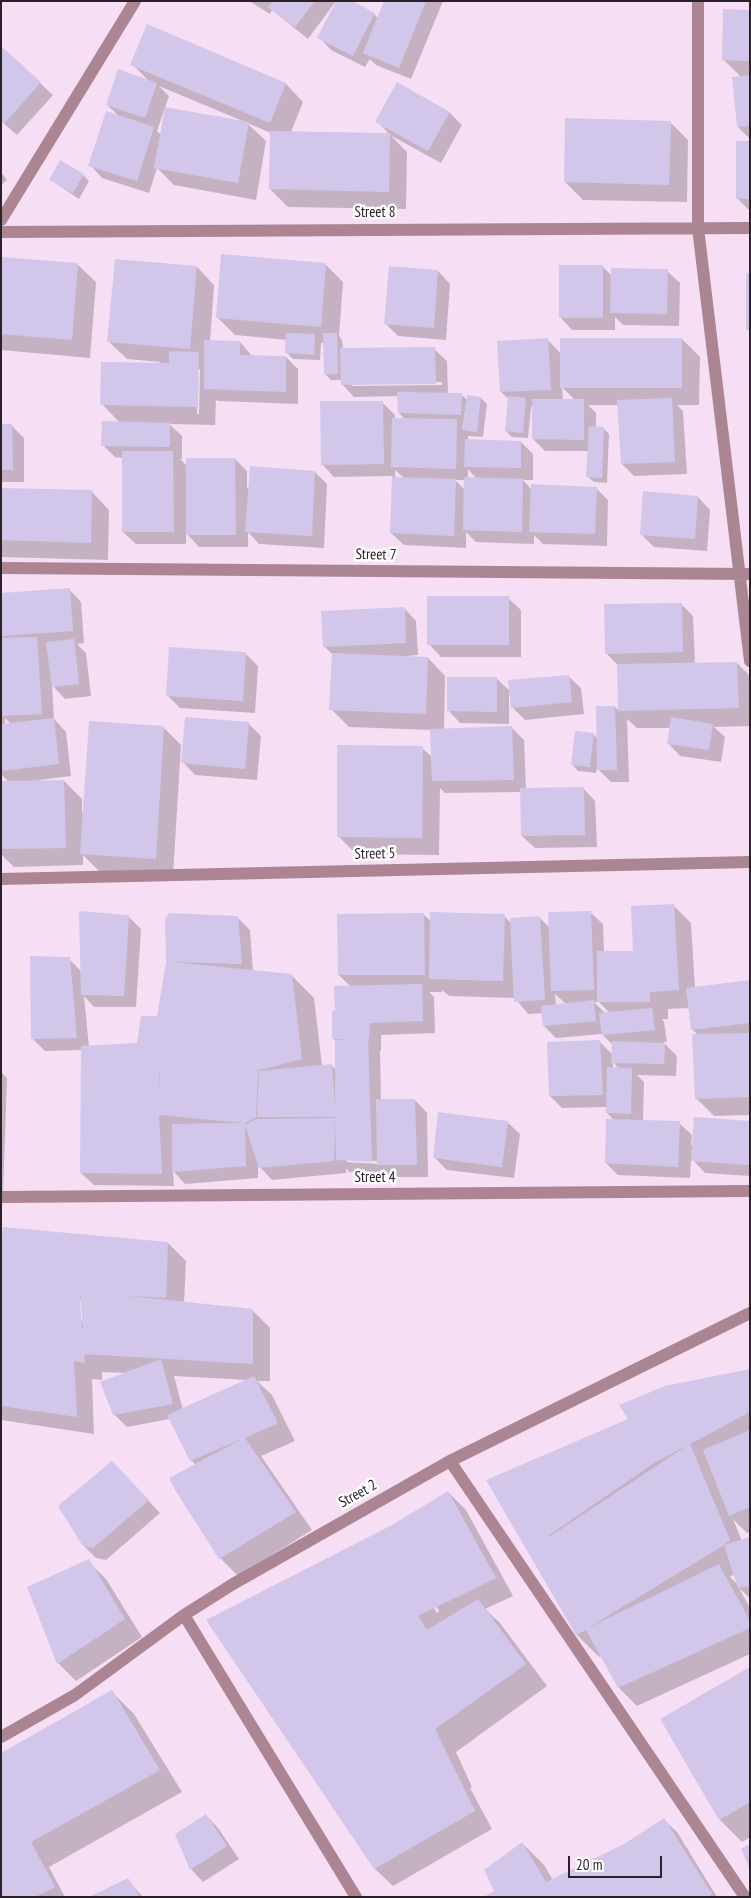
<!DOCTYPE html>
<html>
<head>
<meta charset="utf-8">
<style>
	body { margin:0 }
	#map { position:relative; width:751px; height:1898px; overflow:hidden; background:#f6dff4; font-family:"PT Sans Narrow",sans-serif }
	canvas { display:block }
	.frame { position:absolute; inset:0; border:2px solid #2a2129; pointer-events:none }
	.scale { position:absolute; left:568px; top:1856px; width:94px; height:22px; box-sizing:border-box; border:2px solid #2a2129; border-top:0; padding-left:6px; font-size:15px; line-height:18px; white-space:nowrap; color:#2a2129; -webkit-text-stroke:4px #fff; paint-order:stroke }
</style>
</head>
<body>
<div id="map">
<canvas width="751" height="1898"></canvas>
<div class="frame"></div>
<div class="scale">20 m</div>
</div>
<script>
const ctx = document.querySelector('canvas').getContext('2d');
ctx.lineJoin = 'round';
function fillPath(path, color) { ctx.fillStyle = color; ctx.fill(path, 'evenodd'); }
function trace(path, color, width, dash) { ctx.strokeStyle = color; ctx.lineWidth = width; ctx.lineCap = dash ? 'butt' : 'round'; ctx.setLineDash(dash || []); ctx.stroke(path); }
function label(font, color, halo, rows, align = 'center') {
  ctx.font = font + ' "PT Sans Narrow",sans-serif'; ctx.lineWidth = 5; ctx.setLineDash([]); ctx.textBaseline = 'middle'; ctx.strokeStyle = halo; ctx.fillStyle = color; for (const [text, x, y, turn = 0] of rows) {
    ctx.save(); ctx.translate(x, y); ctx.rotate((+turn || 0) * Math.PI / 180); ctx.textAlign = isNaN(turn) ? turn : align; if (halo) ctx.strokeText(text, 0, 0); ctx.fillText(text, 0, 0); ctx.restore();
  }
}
fillPath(new Path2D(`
	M249 1H336L308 39 272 10 270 14Z
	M385 1H443L411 79 376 65 370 59 365 67 331 50 319 37 374 14 378 18Z
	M750 11V139L738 127 741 77 724 60Z
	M148 26 286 84 303 102 291 132 390 135 377 121 450 113 462 125 441 163 390 135 407 152 406 209 288 207 270 189 271 133 247 123 266 141 256 200 174 185 157 168 149 193 102 178 90 165 120 117 107 105 149 81 132 64ZM159 86 245 122 162 136 157 131 169 96Z
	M2 48 53 95 17 135 1 121Z
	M670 122 688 140 687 202 583 200 565 182Z
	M750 143V211L737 198Z
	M1 172 7 180 1 185Z
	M83 175 89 181 79 199 51 180Z
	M1 258 78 265 96 282 90 358 1 350Z
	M325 264 343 282 339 336 342 340 343 349H434L447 361 448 394H461L468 401V396L481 398 487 404 483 437 468 436V441L521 442 533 454V480H523L532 490 596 488 608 500 607 546 543 544 534 535V544L476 542 466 532V548L404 545 391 533 393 476 334 477 322 464 382 402 395 415V419H405L399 413V396L354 397 342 384V380H331L325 374V343H321L320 360 293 359 286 352 287 340 235 335 217 317ZM442 382V385L352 386V383ZM468 469 477 479H468ZM395 470 404 478H395ZM455 480H465V490Z
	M197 267 214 285 210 341 240 342 252 356 286 357 298 369V404L218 401 216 400 215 425 169 424 182 436V459H180L187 466 235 459 247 471V488L315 472 327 484 324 548 259 544 248 532V547H199L186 533V544H136L123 532V458L115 457 103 445 120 423 102 404 161 362 127 359 109 342ZM198 369H200L199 414H197Z
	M603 267 612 276 667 271 680 283 679 326 623 325 615 317V330H572L560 317Z
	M438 271 450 284 446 340 398 336 385 323Z
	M547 339 561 354 682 339 700 357 699 405H677L683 411 687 474 634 476 622 464 619 405H588L596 413V428H603L609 434 607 483 594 482 587 476 589 451H545L533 439V407H531L528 438 512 437 506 431 509 399 501 392ZM562 387 575 400H563Z
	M1 426H12L24 438V482H1Z
	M1 489 92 492 109 510 108 560 1 557Z
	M698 497 710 510 707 551 654 547 641 534Z
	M69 589 81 602 84 643 77 644 86 653 91 696 65 699 52 685 54 719 66 732 71 776 39 780V782L64 781 82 799V813H84L163 727 181 745 173 876 99 871 83 855V865L14 867 1 854V778V782H9L1 774V594ZM5 718 11 724 5 725Z
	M508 598 521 610V657H441L429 644Z
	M681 604 693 616 695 664 737 663 750 676V726L714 727 725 737 721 762 680 756 668 743 670 728H637L627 719 629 782H611L599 770 598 762 596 773 578 771 572 764 593 734 598 739 615 707 619 711 618 665 606 653Z
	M404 608 416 621 418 655 407 656V658H428L445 676 444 730 512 728 524 740 526 789 583 788 595 801 597 847 535 848 522 836 521 792 445 793 440 788 439 855 356 854 338 836 422 748 432 757 431 730 349 727 331 709 333 655 324 646Z
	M245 653 258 666 255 713 180 708 168 696Z
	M568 676 581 688 584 714 525 720 512 707 511 693H509V724L460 723 448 710 496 678 511 692Z
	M248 723 261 736 257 780 195 775 183 762Z
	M674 906 691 923 695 988 750 982V1115L714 1116 696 1098 699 1036 692 1029 690 1008 668 1009V1019H662L664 1022 667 1042H663L677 1056 676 1076 637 1075 644 1082 643 1121 679 1123 692 1135 691 1145H694L750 1122V1176L705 1173 691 1158 690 1178 618 1175 606 1163 614 1120 607 1113V1107L562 1108 550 1096 600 1042 613 1055V1045L602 1034 556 1038 544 1026 543 1013 528 1014 515 998 449 996 442 990V992H429L434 997 435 1033 381 1035V1051H380L381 1101 415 1100 427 1113 428 1177H391L384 1170V1174L349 1172 346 1168V1173L272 1180 258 1165V1178L185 1184 173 1171 174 1186 94 1185 81 1173 82 1050 45 1051 32 1038 69 959 81 971 128 916 141 929 136 1007H94L84 996 89 1047 138 1044 159 1018 168 963 238 918 250 930 253 972 291 975 314 998 322 1066 331 1065 336 1070V1041L333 1038 336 1013 351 987 339 975 424 915 432 922 504 916 511 923 540 918 550 928 590 912 603 924 604 952H635ZM555 994 566 1004 556 1005ZM594 1002H599L610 1013H605ZM613 1062 619 1069H613ZM347 1160 379 1161V1164L347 1162Z
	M1 1072 7 1078 3 1193H1Z
	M507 1122 520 1134 514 1178 447 1170 434 1157Z
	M1 1239 168 1243 186 1261 184 1303 252 1310 270 1328V1381H257L272 1395 295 1441 261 1456 312 1530 238 1576 220 1558 196 1465 191 1460 170 1419 127 1427 114 1414 127 1373 102 1372V1380L92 1379 94 1434 1 1420ZM79 1292 84 1321 82 1322 78 1303ZM174 1376 248 1380 183 1410Z
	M750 1371V1532L747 1533 733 1519 742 1541 750 1538V1598L739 1588 750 1608V1654L637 1706 619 1688 602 1655 599 1657 577 1635 529 1550ZM735 1573 739 1586 730 1577Z
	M124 1475 160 1513 106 1560 96 1558 83 1545Z
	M448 1492 466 1510 513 1596 485 1609 500 1623 547 1686 456 1752 472 1787 470 1788 492 1829 393 1886 375 1869 208 1620 392 1526ZM404 1551H407L439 1611 437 1613Z
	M88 1561 106 1579 142 1637 76 1681 58 1663Z
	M750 1670V1837L742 1842 720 1820 662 1719Z
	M112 1692 134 1714 182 1792 49 1867 65 1897H1Z
	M206 1815 218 1828 239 1859 203 1882 191 1869 177 1835Z
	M664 1820 677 1832 717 1897H487L496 1892 522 1843 544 1865 553 1880 627 1844Z
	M128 1880 143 1897H93Z`), '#0003');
fillPath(new Path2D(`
	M273 1H315L295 27 268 7Z
	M336 1H352L375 13 353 56 317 38Z
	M384 1H426L399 68 363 53Z
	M723 9 750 10V61L722 60Z
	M147 24 286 83 270 123 130 65Z
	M2 47 41 82 4 124 1 122Z
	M118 69 157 83 145 118 106 105Z
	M750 75V126L737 127 732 77Z
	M397 82 450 112 428 151 375 122Z
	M165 107 249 122 238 183 154 168Z
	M106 111 154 127 137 181 88 166Z
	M565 118 671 121 669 185 564 182Z
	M270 131 390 133 389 192 269 189Z
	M736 141H750V199H736Z
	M60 160 84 174 73 193 49 180Z
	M221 254 326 263 321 327 216 318Z
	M1 257 78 263 72 340 1 334Z
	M115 259 197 266 190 349 107 342Z
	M559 265H603V318H559Z
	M389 266 438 270 434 328 384 324Z
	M611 268 668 269 667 314 610 313Z
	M746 273H750V330H746Z
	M286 333 315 334 314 355 285 353Z
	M323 333H337L338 374 324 375Z
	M548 338 551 390 500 392 497 341Z
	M560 338H682V388H560Z
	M204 340 240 341V355L286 356V392L204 389Z
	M435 347 436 384 341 385 340 348Z
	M169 351 199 352 198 407 100 405 101 362 169 363Z
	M397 392 462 393 461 415 398 413Z
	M467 395 481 397 477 432 462 430Z
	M508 396 526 398 523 433 505 431Z
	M672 398 675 462 621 464 617 400Z
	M532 399H584V440L532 439Z
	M320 401H383L384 464 321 465Z
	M392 418 457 419 456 469 391 467Z
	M102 421 170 423V447L101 446Z
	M1 424H12L13 470H1Z
	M589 426 604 427 602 478 586 477Z
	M465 439 521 441V468L464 467Z
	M122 451H173L174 532H122Z
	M186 458H235L236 535H186Z
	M250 466 315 471 312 536 245 532Z
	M392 477 456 479 454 536 390 533Z
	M464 477 523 479 522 532 463 530Z
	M531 484 597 487 595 534 529 532Z
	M1 488 92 490 91 543 1 540Z
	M643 491 698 496 695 539 640 535Z
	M70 588 73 631 1 636V593Z
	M427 596H509V645H427Z
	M682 603 683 652 605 654 604 604Z
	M405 607 406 643 323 647 321 611Z
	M37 637 42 714 1 716V638Z
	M74 639 79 684 52 687 46 642Z
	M169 647 246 652 243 701 166 696Z
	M332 653 428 657 426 714 329 710Z
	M737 662 739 708 618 711 617 664Z
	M569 675 572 702 511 708 508 680Z
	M447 677H497V712L447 711Z
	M596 706H615L617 770H597Z
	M185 717 249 722 245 769 181 763Z
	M671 717 713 724 709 750 667 744Z
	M54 718 59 764 1 771V724Z
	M89 721 164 726 156 859 80 854Z
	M512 726 514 780 432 781 430 729Z
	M575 731 594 733 590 767 571 765Z
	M337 745 423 746 422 838 337 837Z
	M64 780 66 848 1 849V781Z
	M584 787 585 835 521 836 520 788Z
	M674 904 679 990 650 992V1002H597V951H633L631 906Z
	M79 911 129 915 124 996 81 995Z
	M591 911 594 990 551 991 548 912Z
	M430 912 505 914 503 981 429 979Z
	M169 913 238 916 242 964 172 962 292 974 302 1059 256 1071H258L256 1117 245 1123 246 1166 172 1172V1124L243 1123 159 1115 162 1174 80 1173 81 1046 137 1043 141 1016H157L166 962 165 919ZM160 1061 159 1095V1078Z
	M424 913 425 975H338L337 914Z
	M540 916 545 1000 514 1002 510 918Z
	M30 956 70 957 77 1038 31 1039Z
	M750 980V1023L691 1030 686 988Z
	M422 984 423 1021 370 1023 369 1039H368L372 1162 336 1160 335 1117H257L259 1071 332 1064 335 1108V1040L350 1039H332V1011H335L334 986Z
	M594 1000 596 1021 543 1026 541 1006Z
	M652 1008 655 1030 602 1035 599 1013Z
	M750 1033V1097L695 1099 692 1034Z
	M600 1040 603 1095 549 1096 547 1042Z
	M612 1041 665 1043 664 1064 611 1063Z
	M607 1067 632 1068 631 1114 606 1113Z
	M376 1099H415L417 1165H377Z
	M438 1112 508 1121 502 1167 433 1158Z
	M694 1117 750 1121V1165L691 1161Z
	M335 1118 334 1161 259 1168 245 1125 256 1119Z
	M606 1119 680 1121 678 1167 605 1163Z
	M3 1227 168 1242 166 1298 120 1295 253 1309V1364L84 1354 85 1363 74 1361 77 1417 1 1406V1241ZM80 1293 83 1329H82L80 1303Z
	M161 1359 173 1404 113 1415 100 1382Z
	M750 1369V1412L690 1444 730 1540 724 1545 750 1537V1586L738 1588 724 1545 588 1628 719 1564 750 1621V1628L618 1688 586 1630 576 1635 486 1480 628 1419 619 1405 665 1386ZM688 1445 549 1537 548 1536 654 1463Z
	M254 1376 278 1423 245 1438 296 1512 219 1559 175 1490 169 1478 242 1439 190 1461 167 1415Z
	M750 1430V1507L729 1516 703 1450Z
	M112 1461 149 1500 93 1548 82 1545 58 1506Z
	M448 1491 496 1578 418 1616 427 1630 478 1599 526 1664 435 1729 475 1811 374 1869 206 1620 392 1525Z
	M89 1559 125 1619 57 1664 27 1587Z
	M750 1667V1802L719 1820 660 1719Z
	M112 1690 160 1770 31 1842 55 1887 35 1897H1V1753Z
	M206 1814 227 1846 190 1870 175 1834Z
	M664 1818 712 1894 708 1897H484L494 1891 484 1870 522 1842 546 1882 624 1844Z
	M750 1844V1869L741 1849Z
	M128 1878 140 1897H89Z`), '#d2c7ea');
trace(new Path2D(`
	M698 1V228L750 661
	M1 220 135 1
	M1 232 750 228
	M1 568 750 574
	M1 879 750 862
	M1 1197 750 1191
	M450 1461 745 1897
	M184 1615 356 1897
	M1 1737 75 1695 184 1615 233 1584 450 1461 750 1313`), '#ab8592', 12);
label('15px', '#2a2129', '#fff', [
	["Street 8",375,213],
	["Street 7",376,555,1],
	["Street 5",375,854,-1],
	["Street 4",375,1178],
	["Street 2",358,1494,-29]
]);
</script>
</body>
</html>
